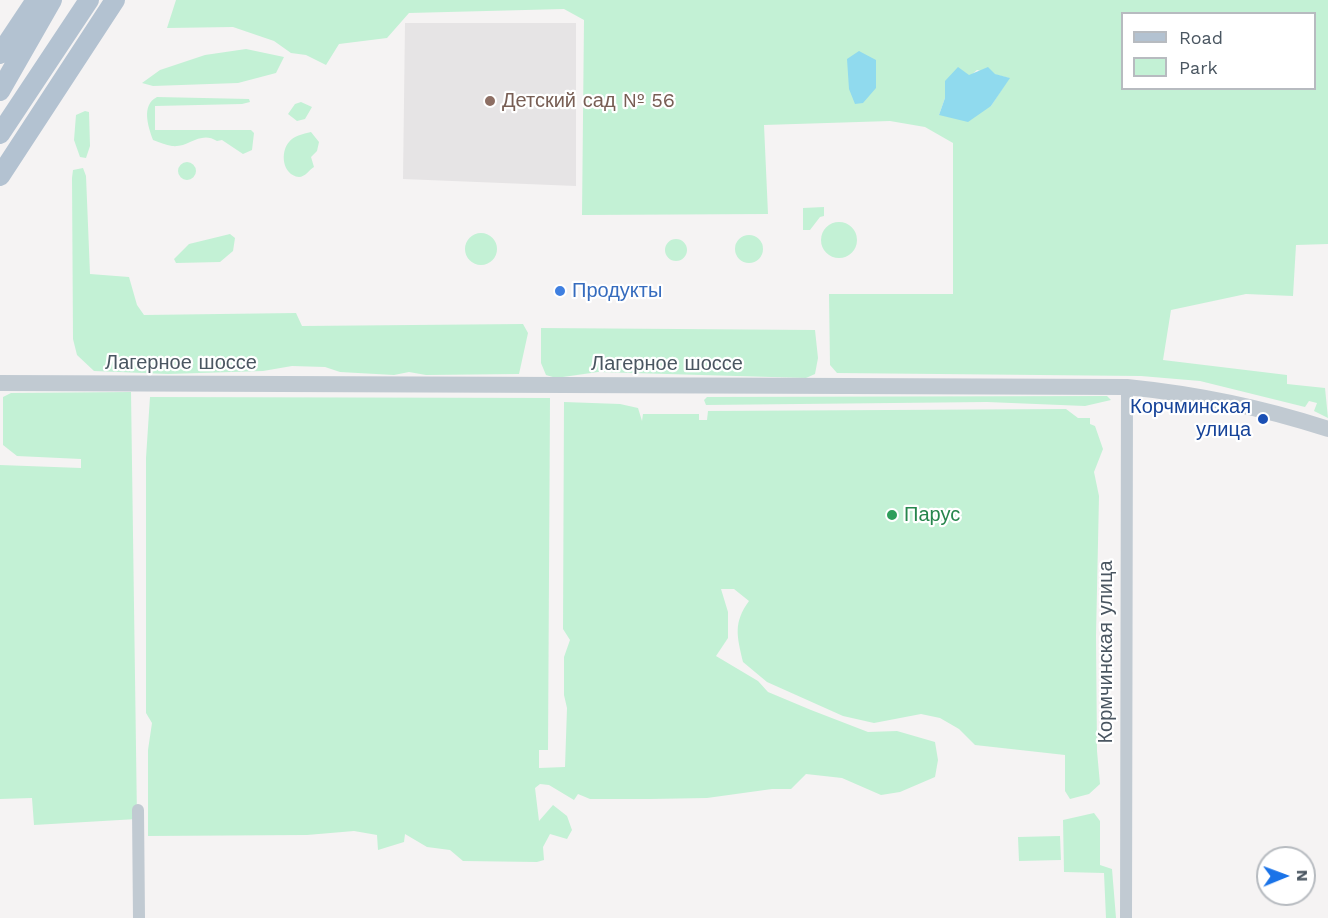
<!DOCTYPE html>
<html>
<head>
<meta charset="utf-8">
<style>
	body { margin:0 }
	#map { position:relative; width:1328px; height:918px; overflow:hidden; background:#f5f3f3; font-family:"Work Sans",sans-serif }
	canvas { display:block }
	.legend { position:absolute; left:1121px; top:12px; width:195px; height:78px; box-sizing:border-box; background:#fff; border:2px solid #b7bbc0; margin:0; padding:8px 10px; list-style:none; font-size:18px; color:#4a5661 }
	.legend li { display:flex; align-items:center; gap:12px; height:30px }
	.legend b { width:30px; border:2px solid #b7bbc0 }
	.north { position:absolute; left:1256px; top:846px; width:60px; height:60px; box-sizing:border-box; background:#fff; border:2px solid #b7bbc0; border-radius:50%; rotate:89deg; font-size:16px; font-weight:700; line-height:24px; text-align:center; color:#4a5661 }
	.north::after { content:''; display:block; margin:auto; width:21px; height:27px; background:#1a73e8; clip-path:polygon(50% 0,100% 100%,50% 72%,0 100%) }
</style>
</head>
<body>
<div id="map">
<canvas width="1328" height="918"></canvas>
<ul class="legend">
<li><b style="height:8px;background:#b3c2d1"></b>Road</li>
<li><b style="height:16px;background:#c3f1d5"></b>Park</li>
</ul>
<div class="north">N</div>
</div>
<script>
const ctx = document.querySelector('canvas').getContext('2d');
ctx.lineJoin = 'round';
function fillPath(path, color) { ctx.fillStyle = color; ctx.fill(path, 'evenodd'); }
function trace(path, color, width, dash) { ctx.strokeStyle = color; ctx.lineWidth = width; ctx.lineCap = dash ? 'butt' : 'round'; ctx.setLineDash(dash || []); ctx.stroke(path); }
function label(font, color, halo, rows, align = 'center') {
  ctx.font = font + ' "Work Sans",sans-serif'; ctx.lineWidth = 4.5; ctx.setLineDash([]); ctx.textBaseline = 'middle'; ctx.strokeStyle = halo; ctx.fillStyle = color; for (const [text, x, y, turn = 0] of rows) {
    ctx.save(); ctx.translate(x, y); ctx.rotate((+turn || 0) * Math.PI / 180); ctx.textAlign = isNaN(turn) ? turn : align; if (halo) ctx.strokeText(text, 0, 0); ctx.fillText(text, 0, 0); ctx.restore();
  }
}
fillPath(new Path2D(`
	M405 23H576V186L403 179Z`), '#e6e4e5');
fillPath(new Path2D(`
	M176 0H1328V244L1296 245 1293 296 1246 294 1171 310 1163 360 1287 375V384L1325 388 1328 418 1314 411 1317 403 1309 401 1305 407 1200 381 1141 376 837 373 830 365 829 294H953V143L925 127 890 121 764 125 768 214 582 215 584 20 564 9 409 13 387 38 339 44 326 65 306 55 291 53 274 41 233 27 167 28ZM1122 14H1314V88H1122ZM977 70 1009 78 991 106 939 115 945 98Z
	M246 49 284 57 276 73 238 83 153 86 142 83 160 70 205 55Z
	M157 97 249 99 250 102 242 104 155 106V130H251L254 133 252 150 243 154 222 140 217 141C200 130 189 148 172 146 166 145 159 142 153 140 148 126 141 105 157 97Z
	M301 102 312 107 305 119 297 121 288 114 295 104Z
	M85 111 89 112 90 146 86 158 80 157 74 140 76 115Z
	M311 132 319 142 317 151 311 157 314 167C309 170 305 177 299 177 282 175 280 152 289 142 293 136 303 134 311 132Z
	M178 171a9 9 0 1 1 18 0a9 9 0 1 1-18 0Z
	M83 168 86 176 90 274 129 277 137 305 144 315 296 313 302 326 523 324 528 333 519 374 426 375 409 372 394 375 340 372 325 367 292 366 263 371 168 374 94 371 77 355 73 339 72 178 73 170Z
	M824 207V216L820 217 810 230H803V208Z
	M821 240a18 18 0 1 1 36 0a18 18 0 1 1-36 0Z
	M465 249a16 16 0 1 1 32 0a16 16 0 1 1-32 0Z
	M230 234 235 238 233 251 220 262 176 263 174 259 189 244Z
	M735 249a14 14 0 1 1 28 0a14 14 0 1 1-28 0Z
	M665 250a11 11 0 1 1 22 0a11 11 0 1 1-22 0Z
	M541 328 815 330 818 358 815 374 806 378 598 372 556 378 546 375 541 363Z
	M131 392 137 819 34 825 32 798 0 799V465L81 468V459L17 456 3 445V397L11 393Z
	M1107 396 1111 400 1085 406 987 402 706 405 704 400 707 397Z
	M150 397 550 398 548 750H539V768L565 767 567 708 564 695V657L570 640 563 629 564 402 620 404 638 408 642 421 643 414H699V420H707L708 411 1066 409 1078 418H1090V424L1095 426 1103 449 1094 472 1099 496 1096 636 1097 751 1100 784 1089 794 1070 799 1065 791V755L975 745 959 729 940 718 921 714 874 723 843 716 767 682 743 662C737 636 733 623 749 601L734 589H721L728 612V638L716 656 758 681 768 692 811 710 868 732 897 731 935 742 938 760 935 777 900 792 881 795 842 778 806 774 791 789H772L707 798 650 799H590L578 794 574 800 549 785 540 784 535 788 539 821 553 805 567 816 572 830 567 839 550 834 543 847 544 860 537 862 463 861 450 850 427 847 405 834 404 842 378 850 377 835 354 831 307 835 148 836V750L152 723 146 713V458Z
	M1094 813 1100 821V865L1112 869 1116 918H1106L1104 873 1064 872 1063 820Z
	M1060 836 1061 860 1019 861 1018 837Z`), '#c3f1d5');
fillPath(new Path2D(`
	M859 51 876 60V88L863 103 855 104 849 89 847 59Z
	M958 67 969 75 988 67 995 74 1010 78 991 106 968 122 939 115 945 98V81Z`), '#90daee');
trace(new Path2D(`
	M138 810 139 918
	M1126 918 1127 387`), '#c1cad2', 12);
trace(new Path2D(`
	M0 383 1127 387C1196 394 1261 407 1328 429`), '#c1cad2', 16);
trace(new Path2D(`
	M0 54 36 0
	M0 91 52 0
	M0 134 89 0
	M0 176 115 0`), '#b3c2d1', 20);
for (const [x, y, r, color] of [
	[490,101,6,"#8d6e63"],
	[560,291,6,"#3f7fe0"],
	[1263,419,6,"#1a4fb4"],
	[892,515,6,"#2e9e5b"]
]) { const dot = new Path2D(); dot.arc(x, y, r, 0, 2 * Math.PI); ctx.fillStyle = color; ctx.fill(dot); trace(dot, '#fff', 2); }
label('20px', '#785e54', '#fff', [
	["Детский сад № 56",502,101]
], 'left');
label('20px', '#366cbe', '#fff', [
	["Продукты",572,291]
], 'left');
label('20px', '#4a5661', '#fff', [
	["Лагерное шоссе",181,363],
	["Лагерное шоссе",667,364],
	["Кормчинская улица",1106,652,-90]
]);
label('20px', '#164399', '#fff', [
	["Корчминская",1251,407],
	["улица",1251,430]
], 'right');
label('20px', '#27864d', '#fff', [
	["Парус",904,515]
], 'left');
</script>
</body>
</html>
